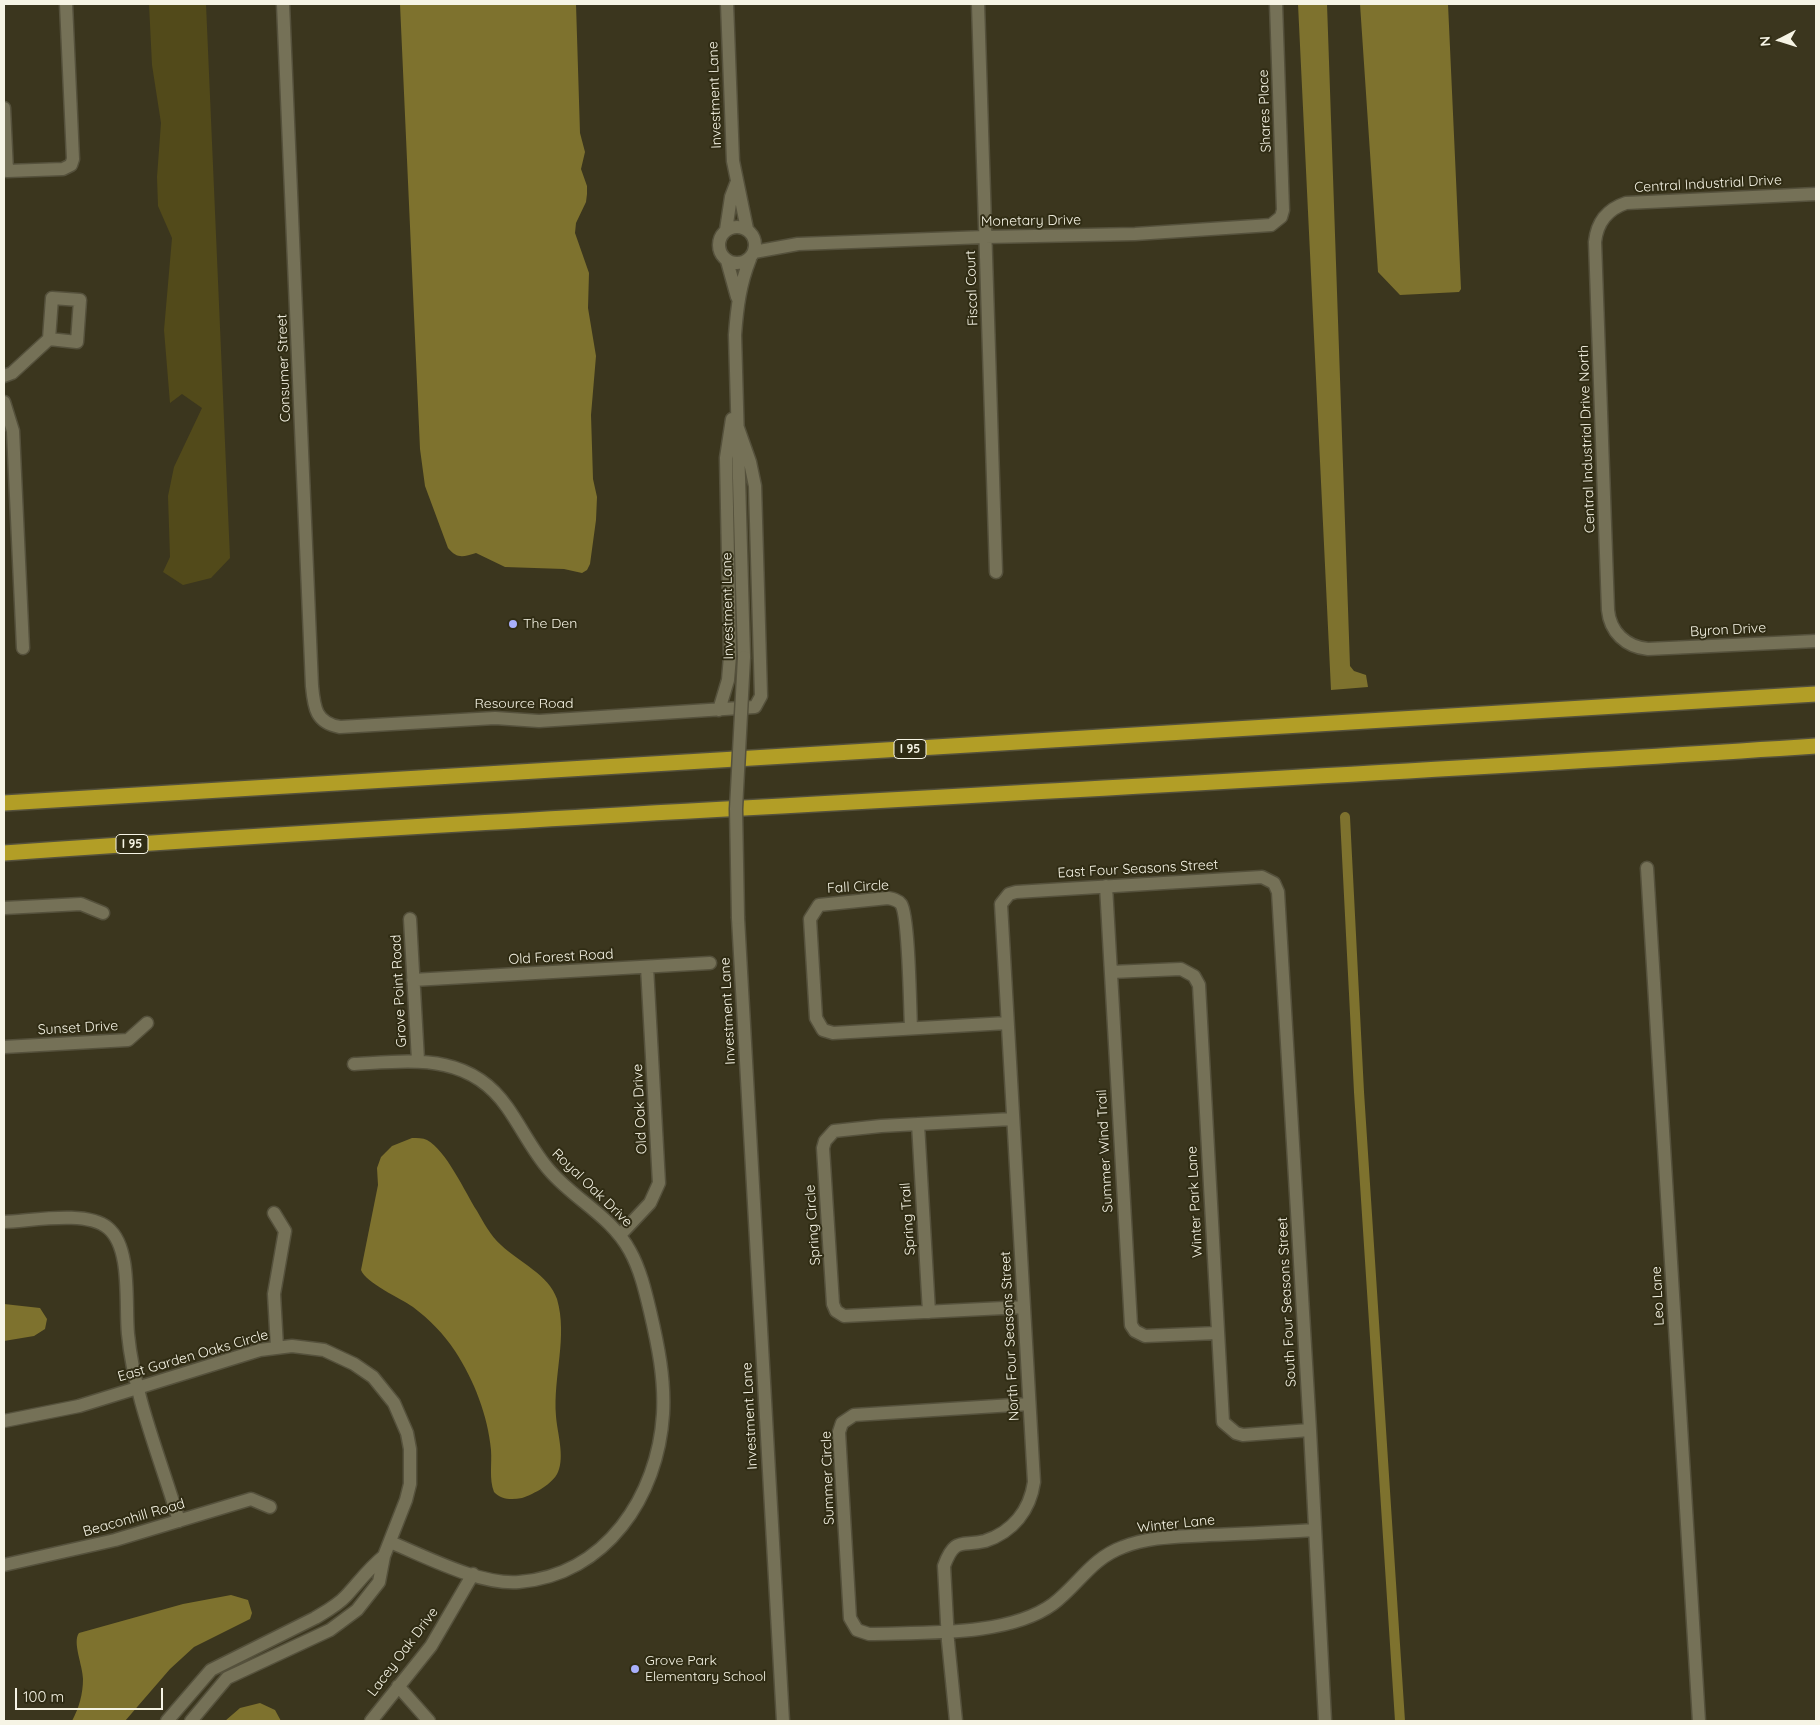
<!DOCTYPE html>
<html>
<head>
<meta charset="utf-8">
<style>
	body { margin:0 }
	#map { position:relative; width:1820px; height:1725px; overflow:hidden; background:#3b361e; font-family:Quicksand,sans-serif }
	canvas { display:block }
	.frame { position:absolute; inset:0; border:5px solid #f6f4e5; pointer-events:none }
	.north { position:absolute; left:1755px; top:15px; width:50px; height:50px; -webkit-text-stroke:4px #302c14; paint-order:stroke; rotate:265deg; font-size:14px; font-weight:700; line-height:20px; text-align:center; color:#f6f4e5 }
	.north::after { content:''; display:block; margin:auto; width:18px; height:22px; background:#f6f4e5; clip-path:polygon(50% 0,100% 100%,50% 72%,0 100%) }
	.scale { position:absolute; left:15px; top:1688px; width:148px; height:22px; box-sizing:border-box; border:2px solid #f6f4e5; border-top:0; padding-left:6px; font-size:15px; line-height:18px; white-space:nowrap; color:#f6f4e5; -webkit-text-stroke:4px #302c14; paint-order:stroke }
</style>
</head>
<body>
<div id="map">
<canvas width="1820" height="1725"></canvas>
<div class="frame"></div>
<div class="north">N</div>
<div class="scale">100 m</div>
</div>
<script>
const ctx = document.querySelector('canvas').getContext('2d');
ctx.lineJoin = 'round';
function fillPath(path, color) { ctx.fillStyle = color; ctx.fill(path, 'evenodd'); }
function trace(path, color, width, dash) { ctx.strokeStyle = color; ctx.lineWidth = width; ctx.lineCap = dash ? 'butt' : 'round'; ctx.setLineDash(dash || []); ctx.stroke(path); }
function label(font, color, halo, rows, align = 'center') {
  ctx.font = font + ' Quicksand,sans-serif'; ctx.lineWidth = 4; ctx.setLineDash([]); ctx.textBaseline = 'middle'; ctx.strokeStyle = halo; ctx.fillStyle = color; for (const [text, x, y, turn = 0] of rows) {
    ctx.save(); ctx.translate(x, y); ctx.rotate((+turn || 0) * Math.PI / 180); ctx.textAlign = isNaN(turn) ? turn : align; if (halo) ctx.strokeText(text, 0, 0); ctx.fillText(text, 0, 0); ctx.restore();
  }
}
fillPath(new Path2D(`
	M149 4H206L230 558 211 578 183 585 163 572 170 557 168 496 174 467 202 408 182 394 170 403 164 330 172 238 158 206 157 177 161 123 152 65Z`), '#524a1a');
fillPath(new Path2D(`
	M400 4H576L580 133 585 152 581 169 587 186V194L586 202 576 223 575 233 589 273 588 308 596 356 591 415 593 479 597 497 596 520 590 564 587 570 582 573 564 569 505 567 476 553C463 557 457 559 448 548L425 486 420 449Z
	M1298 4H1327L1350 666 1354 671 1366 675 1368 687 1331 690Z
	M1360 4H1448L1461 289 1459 292 1400 295 1378 272Z
	M412 1138C417 1138 423 1138 427 1140 446 1150 465 1192 477 1211 484 1223 490 1235 501 1245 519 1262 549 1275 557 1299 568 1337 553 1376 556 1416 557 1432 565 1456 558 1472 553 1484 534 1494 522 1498 512 1500 501 1500 494 1492 489 1479 492 1464 491 1450 488 1416 474 1380 455 1351 444 1334 429 1319 413 1307 400 1298 366 1283 361 1270L378 1185 377 1168 381 1157 392 1146Z
	M4 1304 40 1308 47 1319 45 1329 34 1336 4 1341Z
	M231 1595 248 1600 252 1613 250 1619 194 1647 170 1669 125 1721H72C79 1708 83 1694 83 1679 83 1666 72 1642 79 1633L183 1604Z
	M260 1703 275 1710 281 1721H225L240 1708Z`), '#7e722e');
trace(new Path2D(`
	M1345 817 1359 1092 1400 1721`), '#7e722e', 10);
const minor = new Path2D(`
	M283 4 312 686C314 708 316 723 340 727L495 718 539 721 755 707 761 696 755 486 750 462 738 428
	M727 4 733 161 747 229
	M978 4 996 572
	M4 108 7 171 63 169 71 165 73 159 66 4
	M1816 194 1626 203C1608 209 1597 222 1595 242L1608 610C1610 632 1626 647 1648 649L1816 641
	M719 245a18 18 0 1 1 36 0a18 18 0 1 1-36 0Z
	M726 230 731 197 736 184
	M754 252 798 244 985 237 1135 234 1271 225 1281 217 1283 210 1276 4
	M727 261 737 297
	M4 376 12 373 49 339 52 298 80 300 77 342 49 339
	M4 402 13 431 23 648
	M744 657 735 335C737 307 740 284 750 259
	M719 710 728 680 730 656 726 458 732 419
	M1647 868 1699 1721
	M1106 886 1131 1325 1135 1331 1145 1336 1217 1333
	M4 908 81 904 103 913
	M738 918 783 1721
	M410 919 418 1060
	M1111 972 1181 969 1194 976 1199 985 1223 1422 1236 1433 1243 1435 1310 1430
	M413 980 710 963
	M911 1028C910 1009 909 916 901 904 898 900 893 899 888 898L819 905 810 919 816 1018 823 1030 833 1033 1007 1023
	M4 1047 128 1040 147 1023
	M354 1064C412 1061 469 1052 507 1107 522 1128 533 1152 550 1171 575 1200 611 1216 630 1251 640 1269 645 1290 650 1311 658 1345 665 1379 663 1414 658 1496 606 1575 519 1582 479 1585 427 1557 390 1542
	M1012 1119 881 1126 834 1131 825 1141 823 1148 833 1304 836 1311 844 1316 1024 1307
	M918 1124 929 1312
	M274 1213 285 1231 274 1294 277 1347
	M4 1222C32 1221 86 1210 108 1228 132 1248 125 1304 128 1334 134 1397 161 1460 179 1521
	M620 1235 650 1203 659 1183 647 967
	M1029 1404 854 1415 842 1423 839 1432 850 1618 857 1630 869 1634C923 1632 1008 1637 1053 1604 1078 1585 1092 1558 1123 1547 1150 1536 1180 1537 1209 1535 1244 1534 1280 1532 1315 1530
	M4 1421 79 1406 260 1350 292 1346 324 1350 354 1364 373 1377 394 1403 407 1433 410 1449V1484L406 1500 384 1556 379 1582 357 1610 330 1630 227 1678 191 1721
	M4 1565 115 1540 251 1499 270 1507
	M398 1686 429 1721
	M167 1721 211 1670 315 1618C325 1612 338 1605 346 1596 359 1582 369 1568 384 1556
	M371 1721 431 1646 473 1574
	M956 1721 948 1641 944 1566C955 1536 962 1547 985 1541 1013 1532 1030 1510 1034 1482L1001 904 1009 894 1016 892 1262 877 1274 883 1278 892 1310 1430 1325 1721`);
const highway = new Path2D(`
	M4 803 1816 694
	M4 853C608 811 1212 786 1816 746`);
trace(minor, '#55513c', 15);
trace(highway, '#55513c', 18);
trace(minor, '#757157', 12);
trace(highway, '#b29e26', 15);
const minorBridge = new Path2D(`
	M738 918 736 809 744 657`);
trace(minorBridge, '#55513c', 15, []);
trace(minorBridge, '#757157', 12);
for (const [x, y, r, color] of [
	[513,624,5,"#a9b0fc"],
	[635,1669,5,"#a9b0fc"]
]) { const dot = new Path2D(); dot.arc(x, y, r, 0, 2 * Math.PI); ctx.fillStyle = color; ctx.fill(dot); trace(dot, '#302c14', 2); }
for (const [x, y, w] of [
	[910,749,32],
	[132,844,32]
]) { const box = new Path2D(); box.roundRect(x - w / 2, y - 9.5, w, 19, 4); ctx.fillStyle = '#302c14'; ctx.fill(box); trace(box, '#f6f4e5', 1); }
label('bold 12px', '#f6f4e5', null, [
	["I 95",910,749],
	["I 95",132,844]
]);
label('14px', '#f6f4e5', '#302c14', [
	["Investment Lane",715,95,-92],
	["Shares Place",1265,111,-92],
	["Central Industrial Drive",1708,184,-3],
	["Monetary Drive",1031,221,-1],
	["Fiscal Court",972,288,-92],
	["Consumer Street",284,368,-92],
	["Central Industrial Drive North",1587,439,-92],
	["Investment Lane",728,606,-91],
	["Byron Drive",1728,630,-3],
	["Resource Road",524,704],
	["East Four Seasons Street",1138,869,-3],
	["Fall Circle",858,887,-3],
	["Old Forest Road",561,957,-3],
	["Grove Point Road",399,991,-93],
	["Investment Lane",728,1011,-93],
	["Sunset Drive",78,1028,-3],
	["Old Oak Drive",640,1109,-93],
	["Summer Wind Trail",1105,1151,-93],
	["Royal Oak Drive",592,1188,44],
	["Winter Park Lane",1195,1202,-93],
	["Spring Trail",908,1219,-94],
	["Spring Circle",813,1225,-94],
	["Leo Lane",1658,1296,-93],
	["South Four Seasons Street",1287,1302,-93],
	["North Four Seasons Street",1010,1336,-93],
	["East Garden Oaks Circle",193,1356,-16],
	["Investment Lane",750,1416,-93],
	["Summer Circle",828,1478,-92],
	["Beaconhill Road",134,1518,-16],
	["Winter Lane",1176,1524,-6],
	["Lacey Oak Drive",403,1652,-53]
]);
label('14px', '#f6f4e5', '#302c14', [
	["The Den",523,624],
	["Grove Park",645,1661],
	["Elementary School",645,1677]
], 'left');
</script>
</body>
</html>
